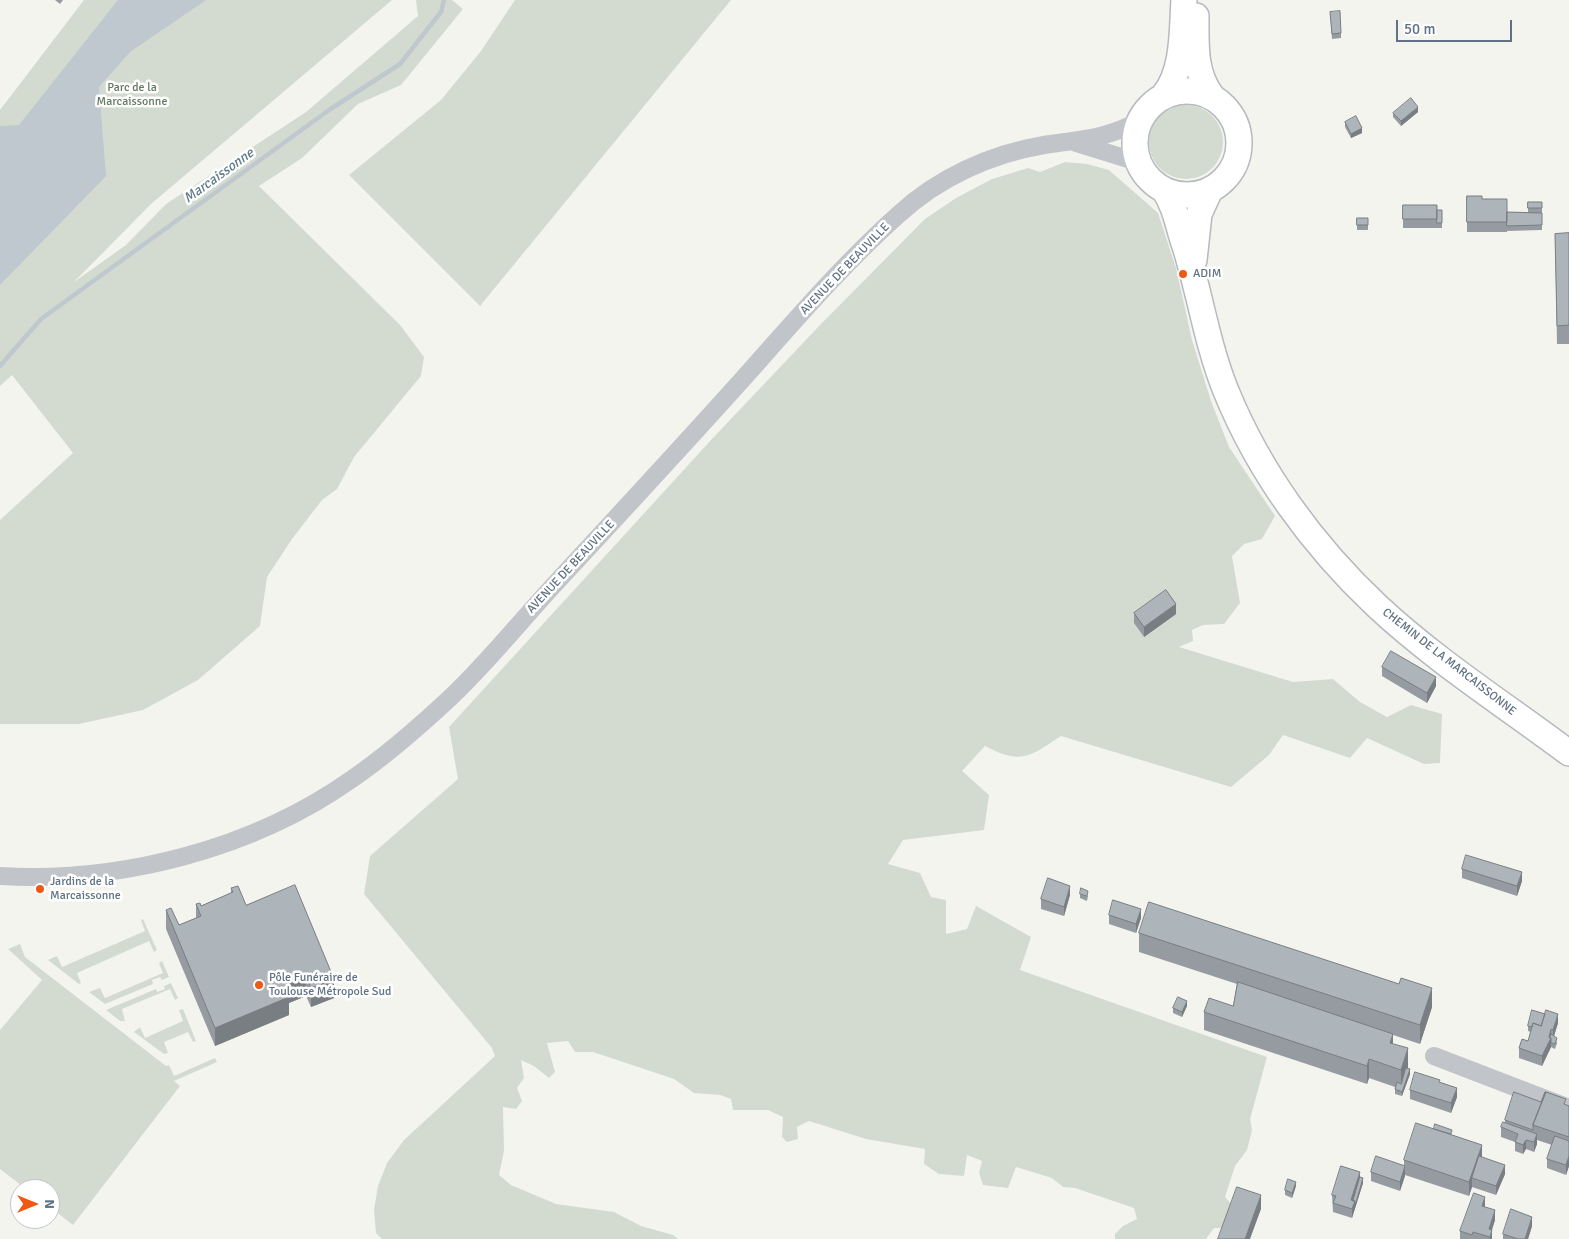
<!DOCTYPE html>
<html>
<head>
<meta charset="utf-8">
<style>
	body { margin:0 }
	#map { position:relative; width:1569px; height:1239px; overflow:hidden; background:#f4f4ef; font-family:Signika,sans-serif }
	canvas { display:block }
	.north { position:absolute; left:10px; top:1179px; width:50px; height:50px; box-sizing:border-box; background:#fff; border:1px solid #bfc6cd; border-radius:50%; rotate:90deg; font-size:14px; font-weight:700; line-height:20px; text-align:center; color:#607183 }
	.north::after { content:''; display:block; margin:auto; width:18px; height:22px; background:#f05813; clip-path:polygon(50% 0,100% 100%,50% 72%,0 100%) }
	.scale { position:absolute; left:1396px; top:20px; width:116px; height:22px; box-sizing:border-box; border:2px solid #607183; border-top:0; padding-left:6px; font-size:15px; line-height:18px; white-space:nowrap; color:#607183; -webkit-text-stroke:4px #fff; paint-order:stroke }
</style>
</head>
<body>
<div id="map">
<canvas width="1569" height="1239"></canvas>
<div class="north">N</div>
<div class="scale">50 m</div>
</div>
<script>
const ctx = document.querySelector('canvas').getContext('2d');
ctx.lineJoin = 'round';
function fillPath(path, color) { ctx.fillStyle = color; ctx.fill(path, 'evenodd'); }
function trace(path, color, width, dash) { ctx.strokeStyle = color; ctx.lineWidth = width; ctx.lineCap = dash ? 'butt' : 'round'; ctx.setLineDash(dash || []); ctx.stroke(path); }
function label(font, color, halo, rows, align = 'center') {
  ctx.font = font + ' Signika,sans-serif'; ctx.lineWidth = 5; ctx.setLineDash([]); ctx.textBaseline = 'middle'; ctx.strokeStyle = halo; ctx.fillStyle = color; for (const [text, x, y, turn = 0] of rows) {
    ctx.save(); ctx.translate(x, y); ctx.rotate((+turn || 0) * Math.PI / 180); ctx.textAlign = isNaN(turn) ? turn : align; if (halo) ctx.strokeText(text, 0, 0); ctx.fillText(text, 0, 0); ctx.restore();
  }
}
fillPath(new Path2D(`
	M84 0H392L151 204 74 282 126 245 166 204 306 112 418 16 416 0H452L463 9 401 85 358 104 302 158 259 186 400 325 424 357 421 376 354 457 337 489 322 500 292 539 267 577 260 626 198 680 143 710 79 724H0V520L73 453 12 375 0 386V110Z
	M515 0H731L480 306 349 175 441 100 481 51Z
	M1149 142a37 37 0 1 1 74 0a37 37 0 1 1-74 0Z
	M1065 162 1087 164 1109 170 1158 213 1176 268 1192 340 1211 401 1229 447 1275 516 1262 539 1244 544 1232 556 1240 603 1224 624 1203 625 1192 630 1193 641 1179 647 1293 682 1333 679 1360 702 1387 717 1411 705 1442 714 1440 763 1424 764 1367 738 1350 758 1283 735 1269 755 1231 787 1061 736C1029 757 1021 765 985 746L962 771 989 795 984 830 903 840 888 864 920 873 931 897 946 900V934L967 929 976 906 1031 937 1020 970 1267 1057 1250 1119 1252 1130 1247 1150 1235 1166 1225 1197 1237 1210 1230 1228H1214L1206 1239H1115V1234L1123 1226 1137 1219 1134 1208 1075 1188 1063 1187 1052 1178 1016 1167 1008 1188 983 1185 979 1173 982 1161 967 1155 964 1176 939 1174 924 1164 925 1149 866 1139 809 1121 797 1127 798 1139 787 1142 782 1137 783 1117 768 1110H733L731 1099 720 1095 694 1093 674 1079 593 1052H575L568 1041 547 1043 555 1072 549 1078 534 1066 521 1060 524 1078 517 1088 522 1101 516 1109 503 1107 504 1151 499 1175 511 1185 556 1204 614 1212 641 1226 673 1235 678 1239H382L376 1233 374 1210 378 1186 387 1163 404 1140 495 1056 492 1048 364 894 370 856 458 779 449 727 711 440 820 325 925 219 956 198 992 179 1028 168 1040 172Z
	M143 919 157 950 154 952 149 941 77 973 81 983 79 984 48 960 57 956 62 967 145 931 141 920Z
	M20 944 25 957 166 1066 169 1065 174 1076 215 1058 217 1062 174 1081 180 1086 73 1225 50 1207V1189H26L0 1169V1030L42 980 8 949Z
	M162 961 169 977 162 980 160 977 152 980 153 984 105 1004 89 992 100 988 105 998 163 973 159 963Z
	M171 983 178 998 175 1000 170 989 122 1009 125 1021H120L106 1010 156 989 157 992 165 989 164 986Z
	M183 1009 196 1041 193 1042 188 1032 164 1042 168 1053 164 1054 134 1032 140 1027 145 1038 183 1021 179 1010Z`), '#d3dbd0');
fillPath(new Path2D(`
	M118 0H206L130 52 99 87 106 176 0 285V126L19 125Z`), '#bec8ce');
trace(new Path2D(`
	M0 366 41 319 329 110 400 64 441 12 444 0`), '#bec8ce', 4.5);
const secondary = new Path2D(`
	M1196 16C1196 44 1194 72 1211 95
	M1135 143a52 52 0 1 1 104 0a52 52 0 1 1-104 0Z
	M1164 95C1184 71 1182 30 1184 0
	M1164 190C1176 207 1178 227 1185 246 1200 294 1207 344 1226 391 1259 472 1313 546 1377 606 1436 661 1505 705 1569 753
	M1194 260 1199 214 1210 190`);
trace(secondary, '#b5babf', 28);
trace(new Path2D(`
	M1076 143 1131 160 1141 167
	M0 876C121 883 253 849 352 779 387 755 420 726 451 697 487 663 519 623 553 586 616 518 679 450 741 381 791 325 842 265 898 215 938 178 990 154 1044 145 1077 140 1111 138 1140 120
	M1434 1056 1569 1108`), '#c1c4c8', 18);
trace(secondary, '#fff', 25);
fillPath(new Path2D(`
	M55 0H63L60 4Z
	M1330 12 1341 33V38L1332 39Z
	M1418 112 1401 126 1393 117V113Z
	M1345 122 1362 133 1351 138 1345 127Z
	M1467 196 1482 199 1507 212H1528V202H1542V230L1507 231V232H1467Z
	M1403 205 1437 210H1442V228H1403Z
	M1357 218H1368V230H1357Z
	M1569 233V344H1557L1555 234Z
	M1134 613 1176 614 1144 637 1134 623Z
	M1382 667 1436 686 1427 703 1382 676Z
	M1462 869 1522 881 1517 896 1462 878Z
	M231 888 246 905 334 998 311 1007 306 996 289 1003V1015L215 1046 166 929V910L179 925 196 918V904L201 906 231 893Z
	M1080 894 1088 896 1087 901 1080 898Z
	M1070 895 1064 916 1041 909V899Z
	M1109 915 1141 918 1136 933 1109 924Z
	M1139 933 1432 1007 1420 1044 1393 1035V1044L1408 1067 1407 1069 1410 1074 1402 1096 1395 1094V1087L1369 1078 1367 1084 1204 1030V1012L1233 1006 1237 984 1139 952Z
	M1187 1006 1182 1017 1173 1013V1008Z
	M1558 1023 1554 1036 1557 1043 1555 1049 1551 1047 1542 1066 1519 1058V1048L1528 1041 1531 1032 1528 1031V1026Z
	M1410 1090 1457 1097 1451 1113 1410 1099Z
	M1541 1102 1569 1106V1166L1566 1175 1547 1168V1159L1552 1145 1537 1140V1144L1534 1152 1526 1149 1523 1154 1515 1151V1142L1501 1137V1127L1505 1123V1120Z
	M1452 1135 1505 1174 1496 1195 1472 1187 1469 1196 1405 1175 1400 1191 1371 1181V1172L1404 1166V1160Z
	M1360 1177 1363 1183 1352 1218 1333 1212 1332 1195Z
	M1296 1186 1292 1198 1285 1195V1190Z
	M1485 1207 1495 1220 1492 1230V1239H1460V1231Z
	M1532 1226 1528 1239H1503V1234Z`), '#959ba0');
fillPath(new Path2D(`
	M1418 107V112L1401 126V121Z
	M1362 128V133L1351 138V134Z
	M1176 604V614L1144 637V627Z
	M1436 677V686L1427 703V693Z
	M1522 872V881L1517 896V886Z
	M1070 886V895L1064 916V907Z
	M1141 909V918L1136 933V924Z
	M306 977V996L289 1003V1015L215 1046V1028L285 986Z
	M334 979V998L311 1007V988Z
	M1432 988V1007L1420 1044V1025Z
	M1187 1001V1006L1182 1017V1012Z
	M1558 1014V1023L1553 1039V1030Z
	M1551 1029V1047L1542 1066V1056Z
	M1393 1034V1053L1390 1043Z
	M1408 1048V1067L1401 1089V1070Z
	M1369 1059V1078L1367 1084V1066Z
	M1410 1069V1074L1402 1096V1092Z
	M1457 1088V1097L1451 1113V1103Z
	M1537 1134V1144L1534 1152V1142Z
	M1526 1140V1149L1523 1154V1145Z
	M1482 1145V1159L1472 1178V1187L1469 1196V1182Z
	M1569 1156V1166L1566 1175V1165Z
	M1505 1165V1174L1496 1195V1186Z
	M1405 1166V1176L1400 1191V1182Z
	M1360 1172V1181L1353 1205 1351 1200Z
	M1363 1178V1183L1352 1218V1209Z
	M1296 1182V1186L1292 1198V1193Z
	M1261 1195V1209L1250 1239H1245Z
	M1485 1197V1207L1482 1206Z
	M1495 1210V1220L1489 1238V1229Z
	M1532 1217V1226L1528 1239H1525Z
	M1492 1230V1239H1490V1237Z`), '#797e82');
const building = new Path2D(`
	M1340 11 1341 33 1332 34 1330 12Z
	M1411 98 1418 107 1401 121 1393 113Z
	M1356 116 1362 128 1351 134 1345 122Z
	M1467 196H1482V199H1507V222H1467Z
	M1528 202H1542V208H1528Z
	M1403 205H1437V219H1403Z
	M1437 210H1442V223H1437Z
	M1507 212 1542 213V225L1507 226Z
	M1357 218H1368V225H1357Z
	M1569 233V325L1557 326 1555 234Z
	M1166 590 1176 604 1144 627 1134 613Z
	M1391 651 1436 677 1427 693 1382 667Z
	M1466 855 1522 872 1517 886 1462 869Z
	M1048 878 1070 886 1064 907 1041 899Z
	M295 885 334 979 311 988 306 977 285 986 289 997 215 1028 166 910 171 908 179 925 201 916 196 904 200 903 201 906 233 892 231 888 238 886 246 905Z
	M1081 888 1088 891 1087 896 1080 894Z
	M1113 900 1141 909 1136 924 1109 915Z
	M1149 902 1399 984 1401 978 1432 988 1420 1025 1139 933Z
	M1238 982 1393 1034 1390 1043 1408 1048 1401 1070 1369 1059 1367 1066 1204 1012 1209 998 1233 1006Z
	M1178 997 1187 1001 1182 1012 1173 1008Z
	M1532 1010 1545 1014 1541 1026 1533 1023 1532 1027 1528 1026Z
	M1546 1010 1558 1014 1553 1030 1551 1029 1549 1037 1551 1038 1542 1056 1519 1048 1522 1039 1528 1041 1533 1023 1541 1026Z
	M1551 1034 1557 1038 1555 1044 1551 1043V1038H1550Z
	M1406 1068 1410 1069 1402 1092 1395 1089 1397 1082 1401 1084Z
	M1415 1072 1440 1080 1439 1082 1457 1088 1451 1103 1410 1090Z
	M1514 1092 1541 1102 1545 1092H1546L1533 1125V1130L1505 1120Z
	M1546 1092 1566 1099 1564 1104 1569 1106V1137L1533 1125Z
	M1503 1122 1537 1134 1534 1142 1526 1140 1523 1145 1515 1142 1518 1134 1501 1127Z
	M1416 1123 1482 1145 1469 1182 1404 1160Z
	M1435 1124 1452 1130 1451 1134 1434 1129Z
	M1555 1136 1569 1141V1156L1566 1165 1547 1159Z
	M1376 1156 1405 1166 1400 1182 1371 1172Z
	M1479 1156 1505 1165 1496 1186 1472 1178Z
	M1341 1166 1360 1172 1351 1200 1355 1201 1352 1209 1333 1203 1336 1196 1332 1195Z
	M1360 1177 1363 1178 1355 1206V1201H1353Z
	M1288 1179 1296 1182 1292 1193 1285 1190Z
	M1237 1187 1261 1195 1245 1239H1218Z
	M1474 1193 1485 1197 1482 1206 1495 1210 1489 1229 1492 1230 1490 1237 1473 1232 1472 1235 1460 1231Z
	M1511 1209 1532 1217 1525 1239H1518L1503 1234Z`);
fillPath(building, '#adb4ba');
trace(building, '#797e82', 1);
for (const [x, y, r, color] of [
	[1183,274,5,"#f05813"],
	[40,889,5,"#f05813"],
	[259,985,5,"#f05813"]
]) { const dot = new Path2D(); dot.arc(x, y, r, 0, 2 * Math.PI); ctx.fillStyle = color; ctx.fill(dot); trace(dot, '#fff', 2); }
label('12px', '#637960', '#fff', [
	["Parc de la",132,88],
	["Marcaissonne",132,102]
]);
label('12px', '#607183', '#fff', [
	["AVENUE DE BEAUVILLE",845,269,-46],
	["AVENUE DE BEAUVILLE",571,567,-47],
	["CHEMIN DE LA MARCAISSONNE",1449,662,38]
]);
label('12px', '#607183', '#fff', [
	["ADIM",1193,274],
	["Jardins de la",50,882],
	["Marcaissonne",50,896],
	["Pôle Funéraire de",269,978],
	["Toulouse Métropole Sud",269,992]
], 'left');
label('italic 14px', '#607a88', '#fff', [
	["Marcaissonne",219,176,-36]
]);
</script>
</body>
</html>
